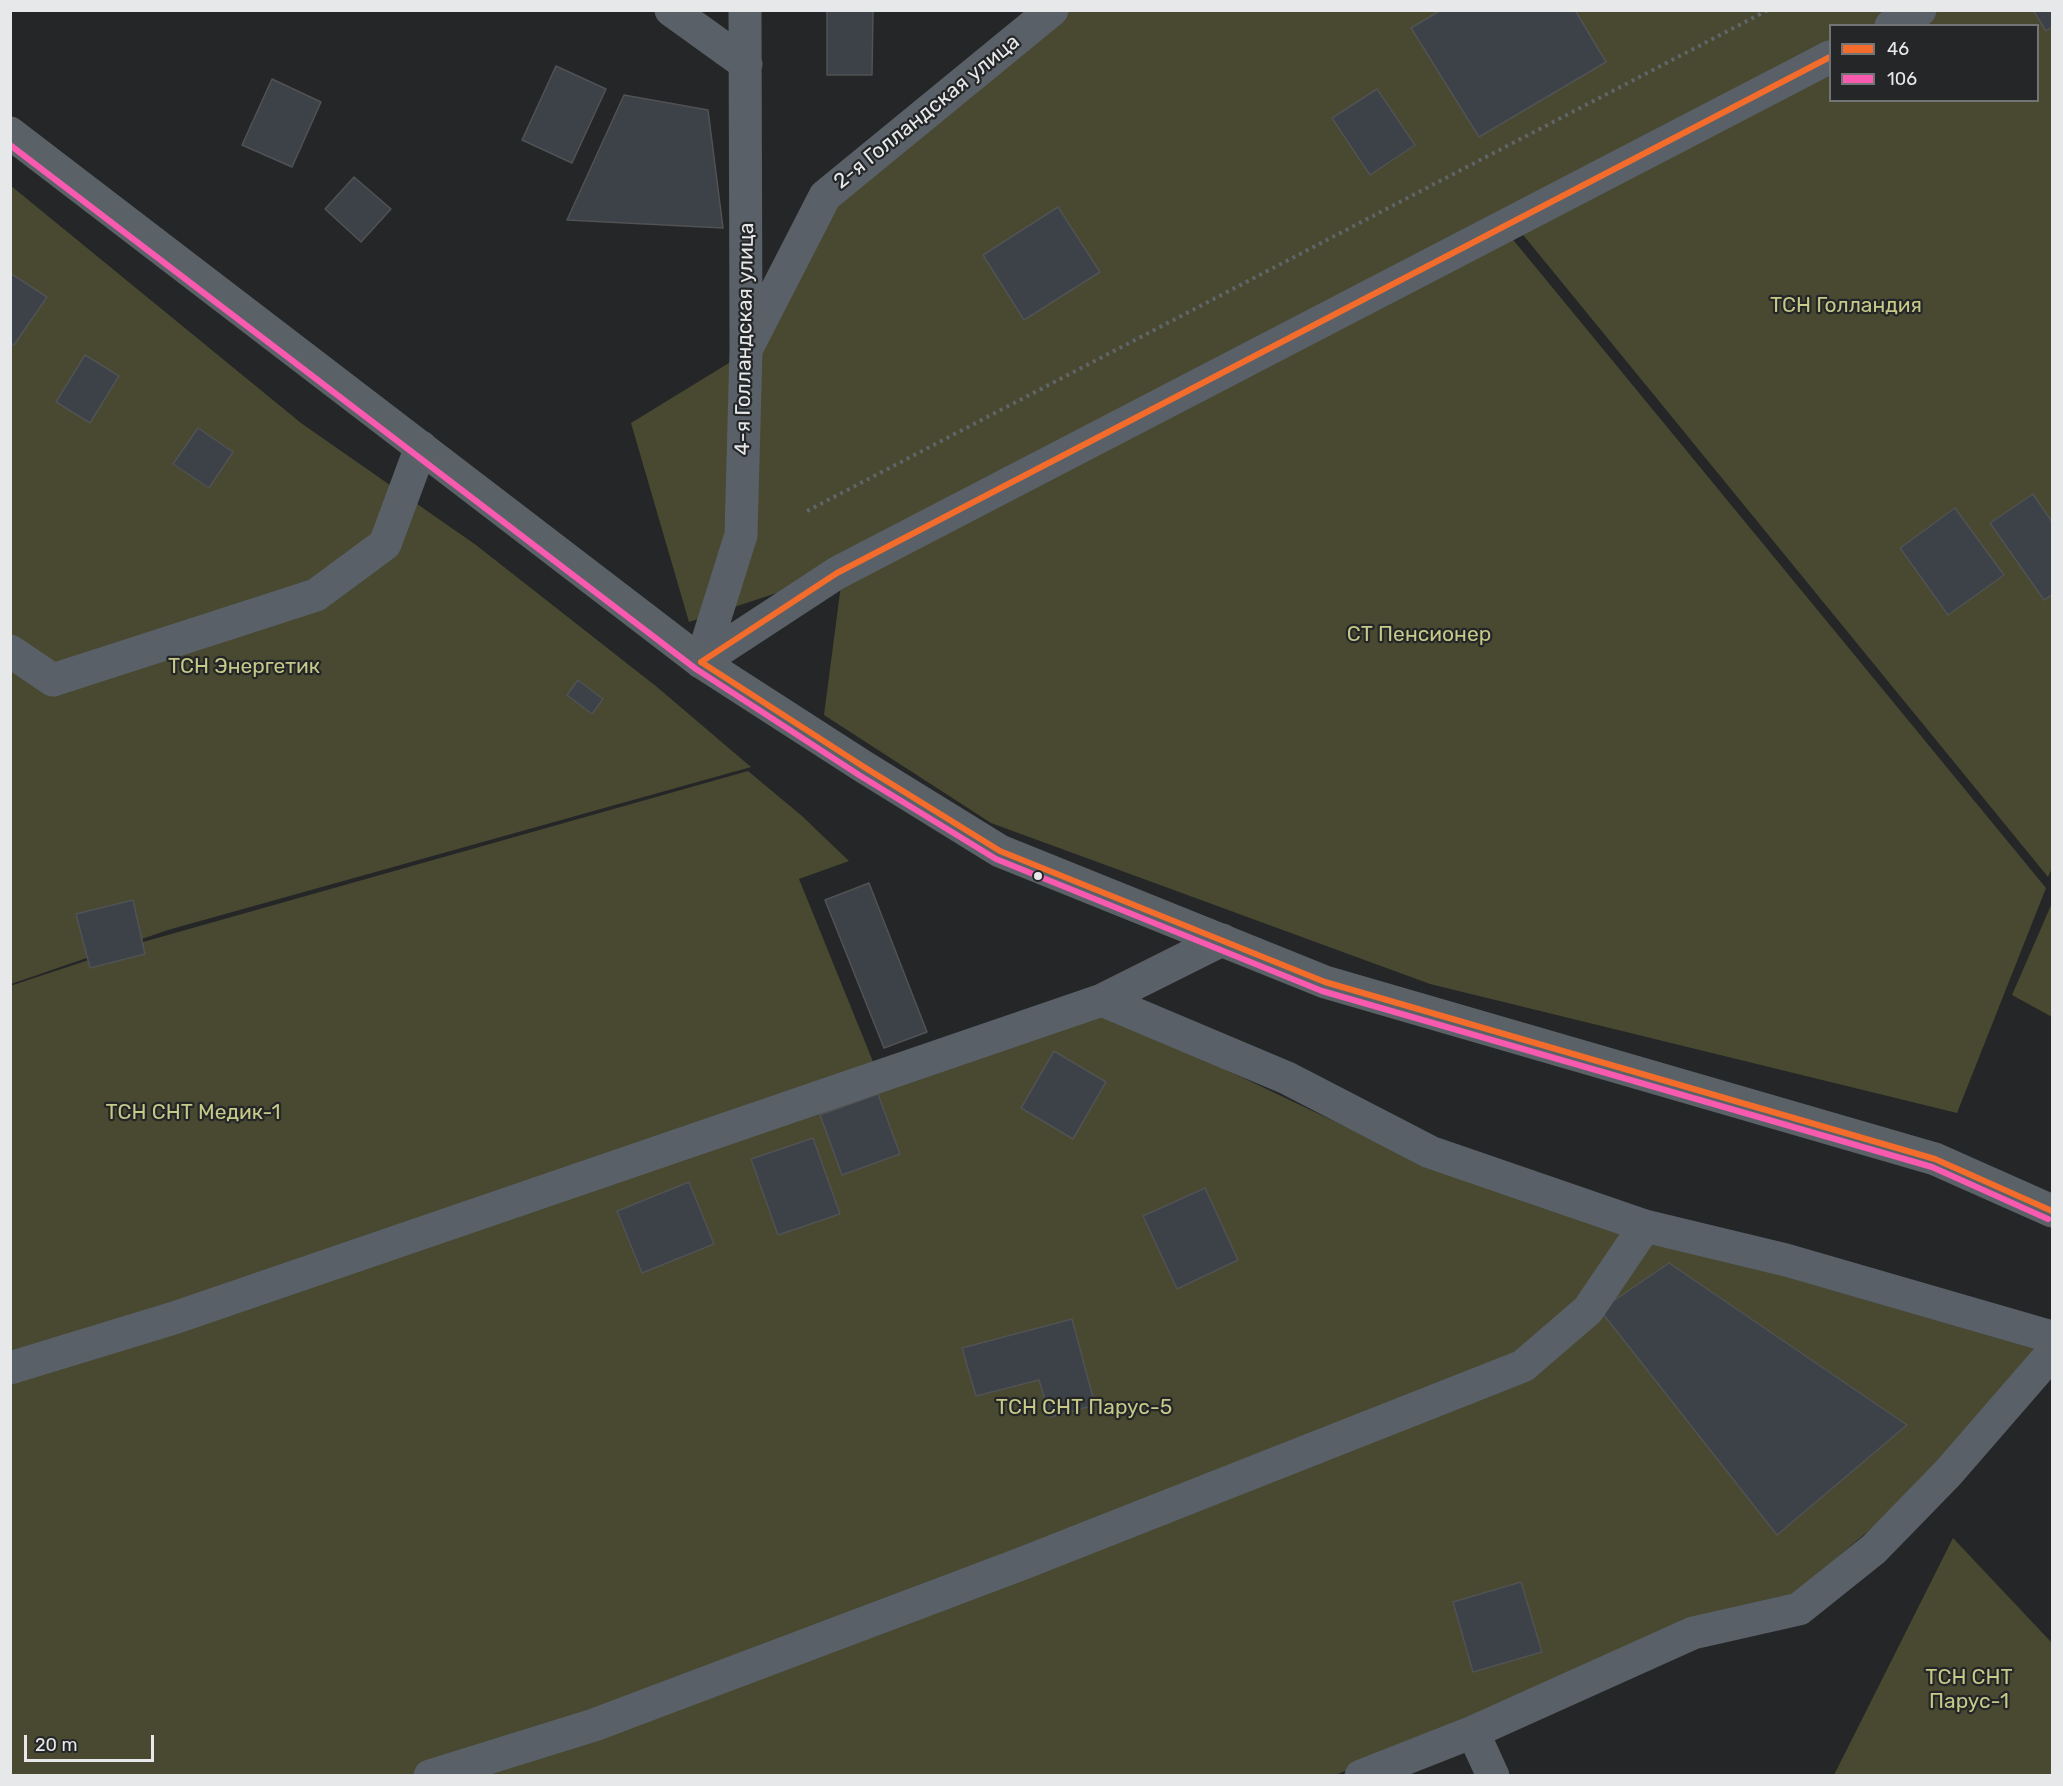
<!DOCTYPE html>
<html>
<head>
<meta charset="utf-8">
<style>
	body { margin:0 }
	#map { position:relative; width:2063px; height:1786px; overflow:hidden; background:#252627; font-family:Rubik,sans-serif }
	canvas { display:block }
	.frame { position:absolute; inset:0; border:12px solid #e7e8ea; pointer-events:none }
	.legend { position:absolute; left:1829px; top:24px; width:210px; height:78px; box-sizing:border-box; background:#242628; border:2px solid #727476; margin:0; padding:8px 10px; list-style:none; font-size:18px; color:#e7e8ea }
	.legend li { display:flex; align-items:center; gap:12px; height:30px }
	.legend b { width:30px; border:2px solid #727476 }
	.scale { position:absolute; left:24px; top:1735px; width:130px; height:27px; box-sizing:border-box; border:3px solid #e7e8ea; border-top:0; padding-left:8px; font-size:18px; line-height:21px; white-space:nowrap; color:#e7e8ea; -webkit-text-stroke:4px #242628; paint-order:stroke }
</style>
</head>
<body>
<div id="map">
<canvas width="2063" height="1786"></canvas>
<div class="frame"></div>
<ul class="legend">
<li><b style="height:8px;background:#f36c2b"></b>46</li>
<li><b style="height:8px;background:#f75aaf"></b>106</li>
</ul>
<div class="scale">20 m</div>
</div>
<script>
const ctx = document.querySelector('canvas').getContext('2d');
ctx.lineJoin = 'round';
function fillPath(path, color) { ctx.fillStyle = color; ctx.fill(path, 'evenodd'); }
function trace(path, color, width, dash) { ctx.strokeStyle = color; ctx.lineWidth = width; ctx.lineCap = dash ? 'butt' : 'round'; ctx.setLineDash(dash || []); ctx.stroke(path); }
function label(font, color, halo, rows, align = 'center') {
  ctx.font = font + ' Rubik,sans-serif'; ctx.lineWidth = 4.5; ctx.setLineDash([]); ctx.textBaseline = 'middle'; ctx.strokeStyle = halo; ctx.fillStyle = color; for (const [text, x, y, turn = 0] of rows) {
    ctx.save(); ctx.translate(x, y); ctx.rotate((+turn || 0) * Math.PI / 180); ctx.textAlign = isNaN(turn) ? turn : align; if (halo) ctx.strokeText(text, 0, 0); ctx.fillText(text, 0, 0); ctx.restore();
  }
}
fillPath(new Path2D(`
	M1058 11H2052V868L2048 877 1506 214 837 573 689 622 631 423 750 350 827 199ZM1830 26H2038V100H1830Z
	M10 185 301 423 476 545 657 687 751 767 168 930 11 984Z
	M1501 225 2046 888 1957 1113 1430 984 991 823 824 715 842 577Z
	M748 771 802 816 849 861 799 879 876 1069 11 1361 10 986 143 942Z
	M2052 903V1017L2012 995Z
	M1107 1013 1426 1165 1656 1239 2042 1351 1898 1506 1788 1599 1335 1775 11 1776V1374Z
	M1953 1538 2052 1643V1775H1834Z`), '#484930');
const building = new Path2D(`
	M827 10H873L872 75H827Z
	M1441 10H1575L1606 62 1479 137 1411 28Z
	M2033 10H2052V27L2046 31Z
	M556 66 606 89 572 163 522 140Z
	M272 79 321 102 292 167 242 145Z
	M1377 89 1415 145 1370 175 1332 118Z
	M624 95 708 110 723 228 567 220Z
	M354 177 391 209 361 242 325 209Z
	M1058 207 1100 272 1024 320 983 255Z
	M10 273 47 297 14 345 10 343Z
	M85 355 119 376 90 423 56 402Z
	M198 428 233 452 209 488 173 464Z
	M2033 494 2052 522V595L2044 600 1990 523Z
	M1955 508 2004 575 1948 615 1900 548Z
	M578 680 603 699 592 714 567 695Z
	M869 883 927 1032 884 1048 825 900Z
	M133 900 145 954 90 968 76 914Z
	M1054 1051 1106 1082 1073 1139 1021 1108Z
	M878 1094 900 1154 842 1175 820 1115Z
	M813 1138 840 1214 778 1235 751 1159Z
	M689 1182 714 1244 642 1273 617 1211Z
	M1205 1188 1238 1260 1177 1289 1143 1216Z
	M1669 1263 1907 1425 1777 1535 1600 1310Z
	M1072 1319 1095 1405 1050 1417 1039 1380 976 1396 962 1348Z
	M1521 1582 1542 1652 1473 1672 1453 1602Z`);
fillPath(building, '#3d4248');
trace(building, '#515253', 1.5);
trace(new Path2D(`
	M807 511 1768 10`), '#606569', 4, [3, 4.5]);
trace(new Path2D(`
	M671 10 746 64
	M1891 26 1920 10
	M748 346 825 196 1052 10
	M10 651 53 680 316 595 385 544 421 447
	M701 662 837 573 1830 57
	M701 662 741 535 746 350 745 10
	M1102 1000 1287 1078 1430 1152 1645 1226 1786 1260 2052 1337
	M10 1368 174 1318 1102 1000 1222 940
	M1473 1732 1493 1776
	M430 1776 594 1725 1021 1564 1523 1366 1588 1310 1645 1226
	M1361 1776 1473 1732 1693 1633 1799 1609 1874 1549 1948 1473 2052 1353`), '#596067', 33);
trace(new Path2D(`
	M10 133 701 662 864 767 1000 851 1325 982 1935 1159 2052 1211`), '#5a6268', 33);
trace(new Path2D(`
	M701 662 864 767 1000 851 1325 982 1935 1159 2052 1211
	M701 662 837 573 1830 57`), '#f36c2b', 6);
trace(new Path2D(`
	M10 145 696 669 859 775 996 859 1322 991 1932 1167 2048 1219`), '#f75aaf', 6);
for (const [x, y, r, color] of [
	[1038,876,5,"#e7e8ea"]
]) { const dot = new Path2D(); dot.arc(x, y, r, 0, 2 * Math.PI); ctx.fillStyle = color; ctx.fill(dot); trace(dot, '#242628', 2); }
label('21px', '#e7e8ea', '#242628', [
	["2-я Голландская улица",927,112,-39],
	["4-я Голландская улица",745,339,-89]
]);
label('21px', '#c6c987', '#242628', [
	["ТСН Голландия",1846,306],
	["СТ Пенсионер",1419,635],
	["ТСН Энергетик",244,667],
	["ТСН СНТ Медик-1",193,1113],
	["ТСН СНТ Парус-5",1084,1408],
	["ТСН СНТ",1969,1678],
	["Парус-1",1969,1702]
]);
</script>
</body>
</html>
